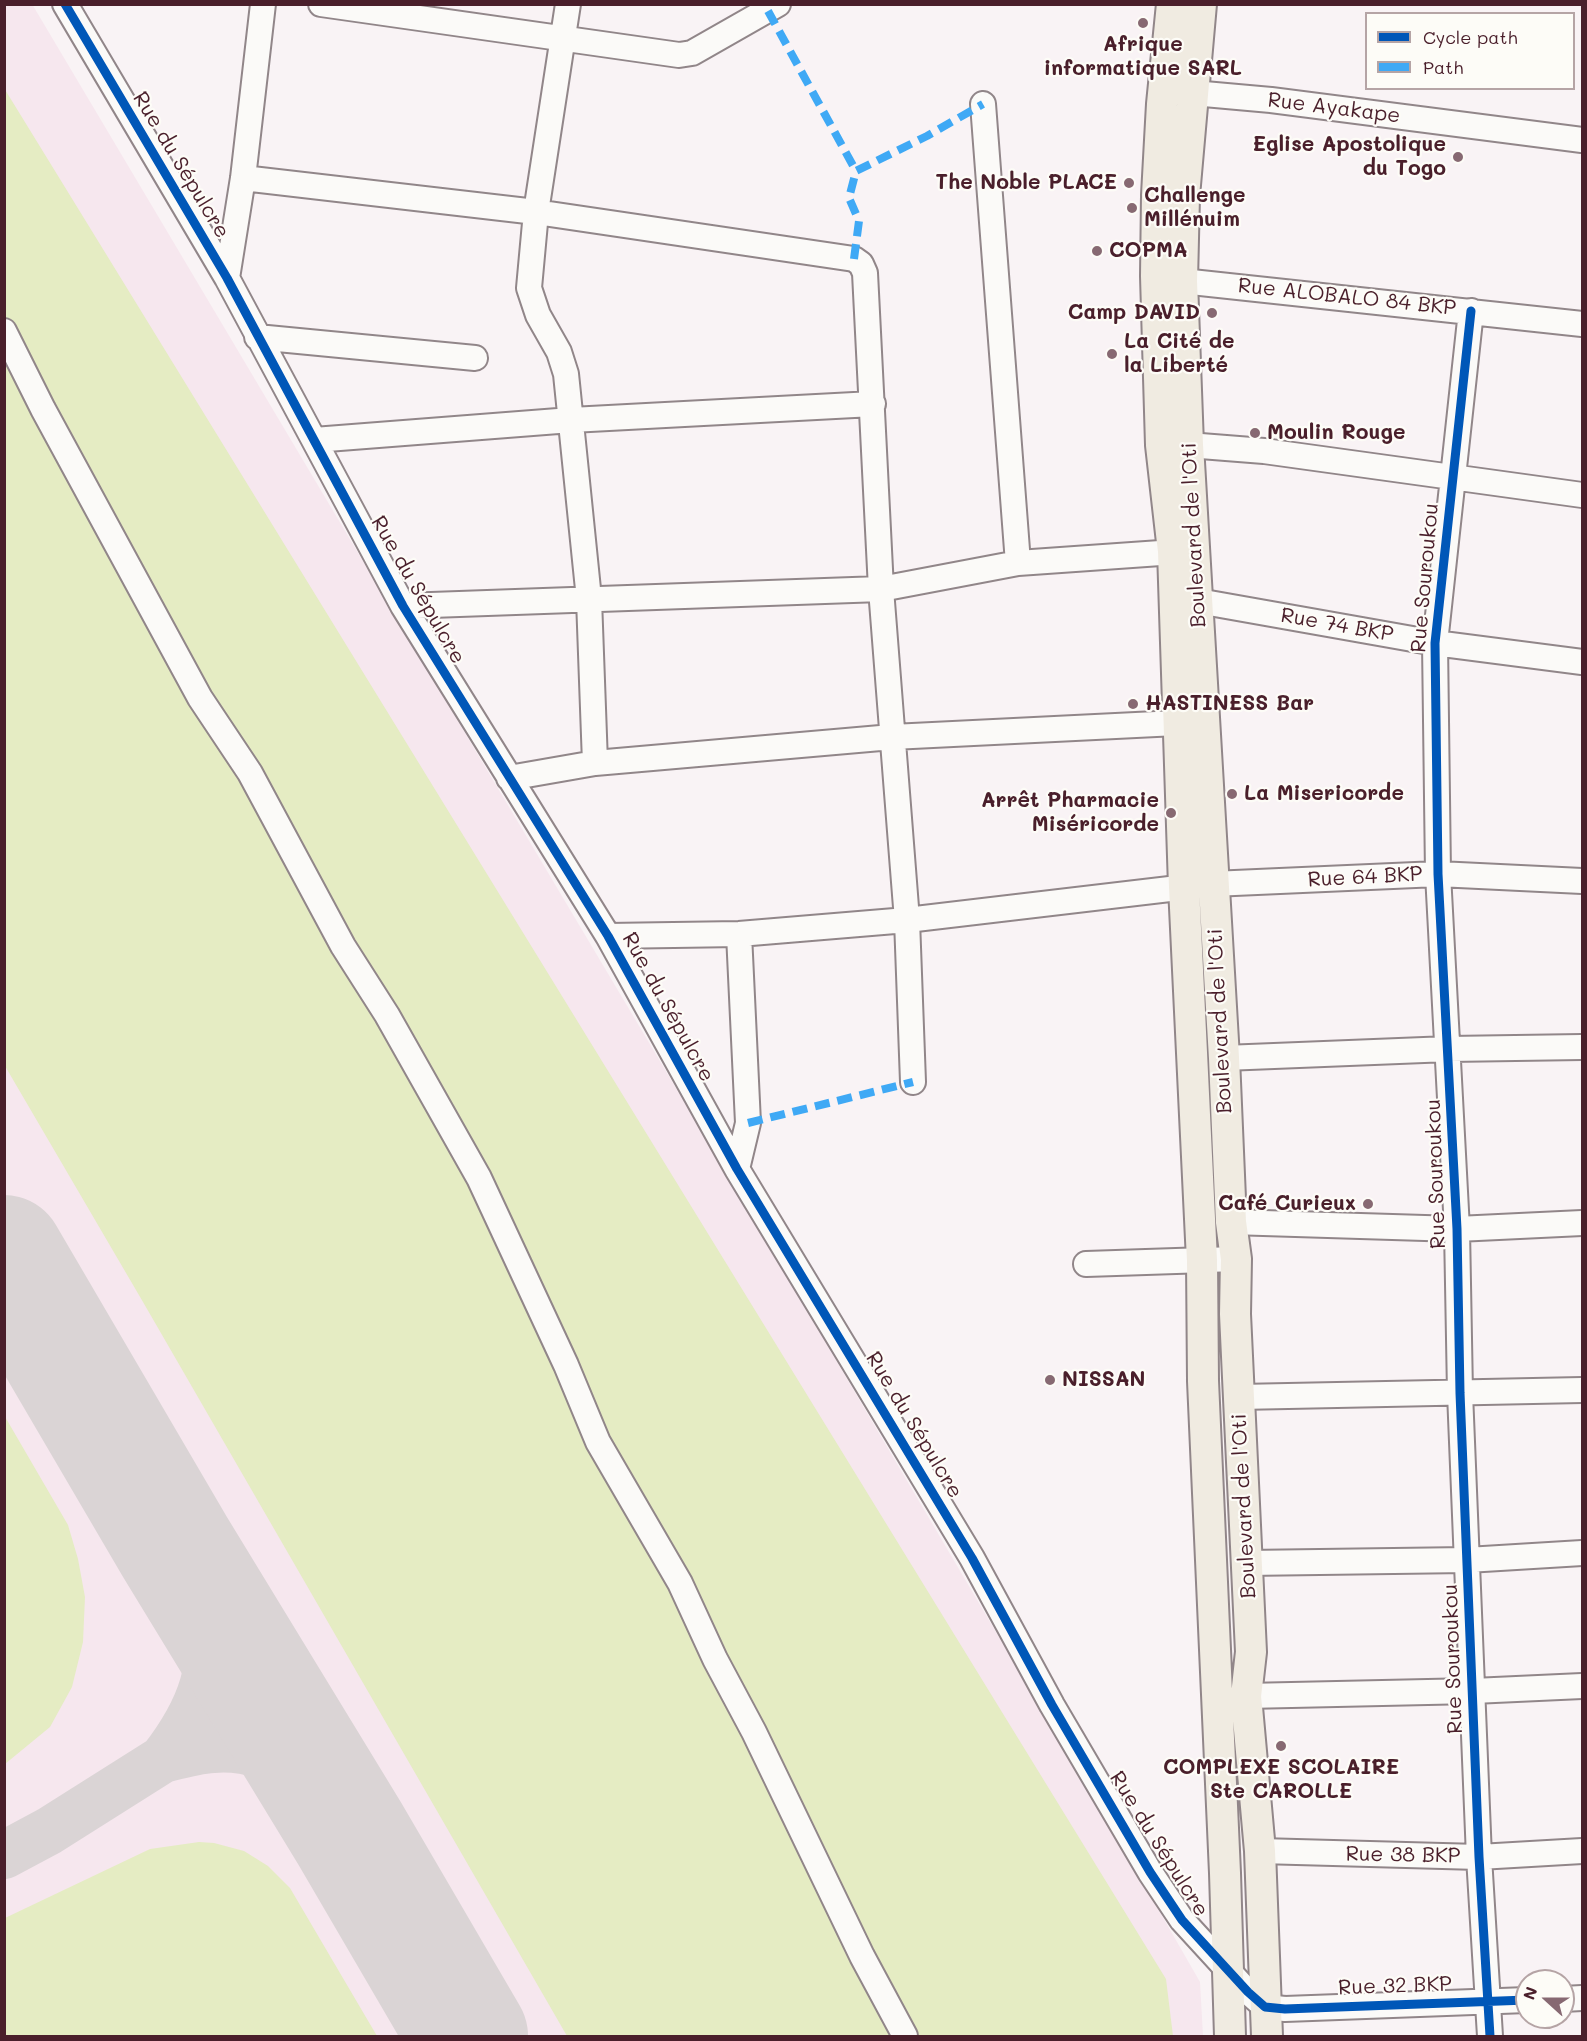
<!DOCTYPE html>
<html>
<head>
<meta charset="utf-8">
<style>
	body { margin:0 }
	#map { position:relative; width:1587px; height:2041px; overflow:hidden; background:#f9f3f5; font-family:Mali,sans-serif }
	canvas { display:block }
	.frame { position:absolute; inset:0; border:6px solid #4a1f2b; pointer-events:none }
	.legend { position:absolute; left:1365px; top:12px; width:210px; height:78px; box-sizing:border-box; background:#fdfcf7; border:2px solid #b5a4a5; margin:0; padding:8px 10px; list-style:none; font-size:18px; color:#4a1f2b }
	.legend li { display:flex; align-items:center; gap:12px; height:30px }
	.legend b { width:30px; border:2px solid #b5a4a5 }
	.north { position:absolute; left:1515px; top:1969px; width:60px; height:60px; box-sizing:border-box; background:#fdfcf7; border:2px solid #b5a4a5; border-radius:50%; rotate:291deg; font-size:16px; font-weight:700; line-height:24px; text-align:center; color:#4a1f2b }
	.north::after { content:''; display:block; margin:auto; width:21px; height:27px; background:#876972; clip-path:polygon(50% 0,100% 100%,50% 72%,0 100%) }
</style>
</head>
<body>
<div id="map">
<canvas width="1587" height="2041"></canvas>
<div class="frame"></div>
<ul class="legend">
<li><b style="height:8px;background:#0057b8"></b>Cycle path</li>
<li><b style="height:8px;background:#3fa9f5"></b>Path</li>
</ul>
<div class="north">N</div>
</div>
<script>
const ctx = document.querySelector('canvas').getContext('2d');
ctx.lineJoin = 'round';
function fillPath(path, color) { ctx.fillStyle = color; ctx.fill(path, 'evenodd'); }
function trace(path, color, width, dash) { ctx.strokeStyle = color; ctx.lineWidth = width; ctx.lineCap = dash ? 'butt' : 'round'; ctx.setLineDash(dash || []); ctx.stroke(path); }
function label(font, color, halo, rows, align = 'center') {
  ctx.font = font + ' Mali,sans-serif'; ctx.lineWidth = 4.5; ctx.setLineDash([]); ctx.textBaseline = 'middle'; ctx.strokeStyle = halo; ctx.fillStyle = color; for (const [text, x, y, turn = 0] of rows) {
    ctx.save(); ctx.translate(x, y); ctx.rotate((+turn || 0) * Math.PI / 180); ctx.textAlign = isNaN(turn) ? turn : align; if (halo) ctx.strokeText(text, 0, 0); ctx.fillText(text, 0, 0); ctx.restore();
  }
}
fillPath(new Path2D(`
	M32 4 673 1083 1126 1853 1200 1982 1203 2036H5L4 5Z`), '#f6e7ee');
fillPath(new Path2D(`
	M4 88 1166 1979 1173 2036H567L143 1302 5 1066Z
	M4 1415 68 1525 78 1559 85 1597 83 1642 72 1687 50 1727 5 1764Z
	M199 1842 214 1843 244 1851 268 1866 290 1888 377 2036H5V1918L150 1849Z`), '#e5ecc3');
trace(new Path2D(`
	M175 1547C185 1564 196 1582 202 1601 221 1662 200 1711 163 1759 179 1755 196 1750 213 1749 244 1746 284 1758 307 1780 323 1795 336 1816 350 1834
	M4 1855 49 1831 163 1759`), '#dad4d5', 48);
trace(new Path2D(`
	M4 1255 175 1547 350 1834 468 2036`), '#dad4d5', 120);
const minor = new Path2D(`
	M65 4 227 278 403 606 608 936 737 1169 972 1558 1052 1705 1150 1872 1182 1920 1248 1992 1265 2007 1285 2009 1527 2000
	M321 4 679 55 692 53 778 4
	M568 4 536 212 529 288 538 315 559 352 566 374 589 599 595 763
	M1193 93 1271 100 1582 140
	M983 104 1018 563
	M243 178 536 212 854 259 861 264 865 273 881 589 907 920 913 1082
	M227 278 243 178 263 4
	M1182 281 1582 324
	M1471 311 1435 643 1438 874 1457 1229 1460 1393 1479 1857 1490 2036
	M4 331 43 409 200 698 250 773 343 946 387 1015 479 1178 566 1365 598 1442 680 1583 715 1659 754 1732 862 1956 905 2036
	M257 337 475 358
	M314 440 571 420 873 404
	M1188 445 1264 451 1582 495
	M1198 601 1435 643 1582 662
	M403 606 881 589 1018 563 1189 551
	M509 778 595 763 892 737 1197 722
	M608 936 739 934 907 920 1212 884 1438 874 1582 881
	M1224 1058 1449 1049 1582 1047
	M737 1169 748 1123 739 934
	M1231 1222 1457 1229 1582 1223
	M1086 1264 1236 1259
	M1239 1397 1582 1390
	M1246 1563 1467 1560 1582 1553
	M1246 1696 1473 1691 1582 1686
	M1260 1851 1479 1857 1582 1851
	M1563 1999 1582 1998`);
const major = new Path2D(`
	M1172 4 1162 104 1157 195 1156 276 1161 445 1173 551 1184 887 1202 1260 1203 1381 1225 1873 1230 2036
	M1201 4 1184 196 1182 281 1188 445 1224 1058 1231 1222 1236 1259 1235 1314 1251 1652 1246 1696 1260 1851 1267 2036`);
trace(minor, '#918689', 28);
trace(major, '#918689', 34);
trace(minor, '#fbfaf8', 24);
trace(major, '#f0ebe1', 30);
trace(new Path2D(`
	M768 11 856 171
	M854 259 859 221 849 198 856 171 927 136 983 104
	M748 1123 913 1082`), '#3fa9f5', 8, [15, 8]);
trace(new Path2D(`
	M65 4 227 278 403 606 608 936 737 1169 972 1558 1052 1705 1150 1872 1182 1920 1248 1992 1265 2007 1285 2009 1527 2000
	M1471 311 1435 643 1438 874 1457 1229 1460 1393 1479 1857 1490 2036`), '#0057b8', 9);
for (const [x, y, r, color] of [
	[1143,23,6,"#876972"],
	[1458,157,6,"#876972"],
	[1129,183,6,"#876972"],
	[1132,208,6,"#876972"],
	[1097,251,6,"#876972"],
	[1212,313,6,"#876972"],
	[1112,354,6,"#876972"],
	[1255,433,6,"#876972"],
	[1133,704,6,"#876972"],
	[1232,794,6,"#876972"],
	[1171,813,6,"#876972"],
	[1368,1204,6,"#876972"],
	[1050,1380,6,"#876972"],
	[1281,1746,6,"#876972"]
]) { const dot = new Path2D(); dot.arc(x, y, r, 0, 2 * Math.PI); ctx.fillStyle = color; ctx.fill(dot); trace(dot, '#fdfcf7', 2); }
label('bold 21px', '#4a1f2b', '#fdfcf7', [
	["Afrique",1143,45,"center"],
	["informatique SARL",1143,69,"center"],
	["Eglise Apostolique",1446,145,"right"],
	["du Togo",1446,169,"right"],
	["The Noble PLACE",1117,183,"right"],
	["Challenge",1144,196],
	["Millénuim",1144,220],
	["COPMA",1109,251],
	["Camp DAVID",1200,313,"right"],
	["La Cité de",1124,342],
	["la Liberté",1124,366],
	["Moulin Rouge",1267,433],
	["HASTINESS Bar",1145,704],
	["La Misericorde",1244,794],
	["Arrêt Pharmacie",1159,801,"right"],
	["Miséricorde",1159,825,"right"],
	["Café Curieux",1356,1204,"right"],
	["NISSAN",1062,1380],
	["COMPLEXE SCOLAIRE",1281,1768,"center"],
	["Ste CAROLLE",1281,1792,"center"]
], 'left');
label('21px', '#4a1f2b', '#fdfcf7', [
	["Rue Ayakape",1334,108,7],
	["Rue du Sépulcre",181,165,59],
	["Rue ALOBALO 84 BKP",1347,297,6],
	["Boulevard de l'Oti",1194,535,-93],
	["Rue Souroukou",1425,578,-85],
	["Rue du Sépulcre",418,590,60],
	["Rue 74 BKP",1337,625,10],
	["Rue 64 BKP",1365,877,-3],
	["Rue du Sépulcre",668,1007,61],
	["Boulevard de l'Oti",1220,1021,-93],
	["Rue Souroukou",1436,1174,-92],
	["Rue du Sépulcre",914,1425,59],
	["Boulevard de l'Oti",1244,1506,-93],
	["Rue Souroukou",1453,1659,-92],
	["Rue du Sépulcre",1159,1844,58],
	["Rue 38 BKP",1403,1855,1],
	["Rue 32 BKP",1395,1986,-2]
]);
</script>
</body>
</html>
